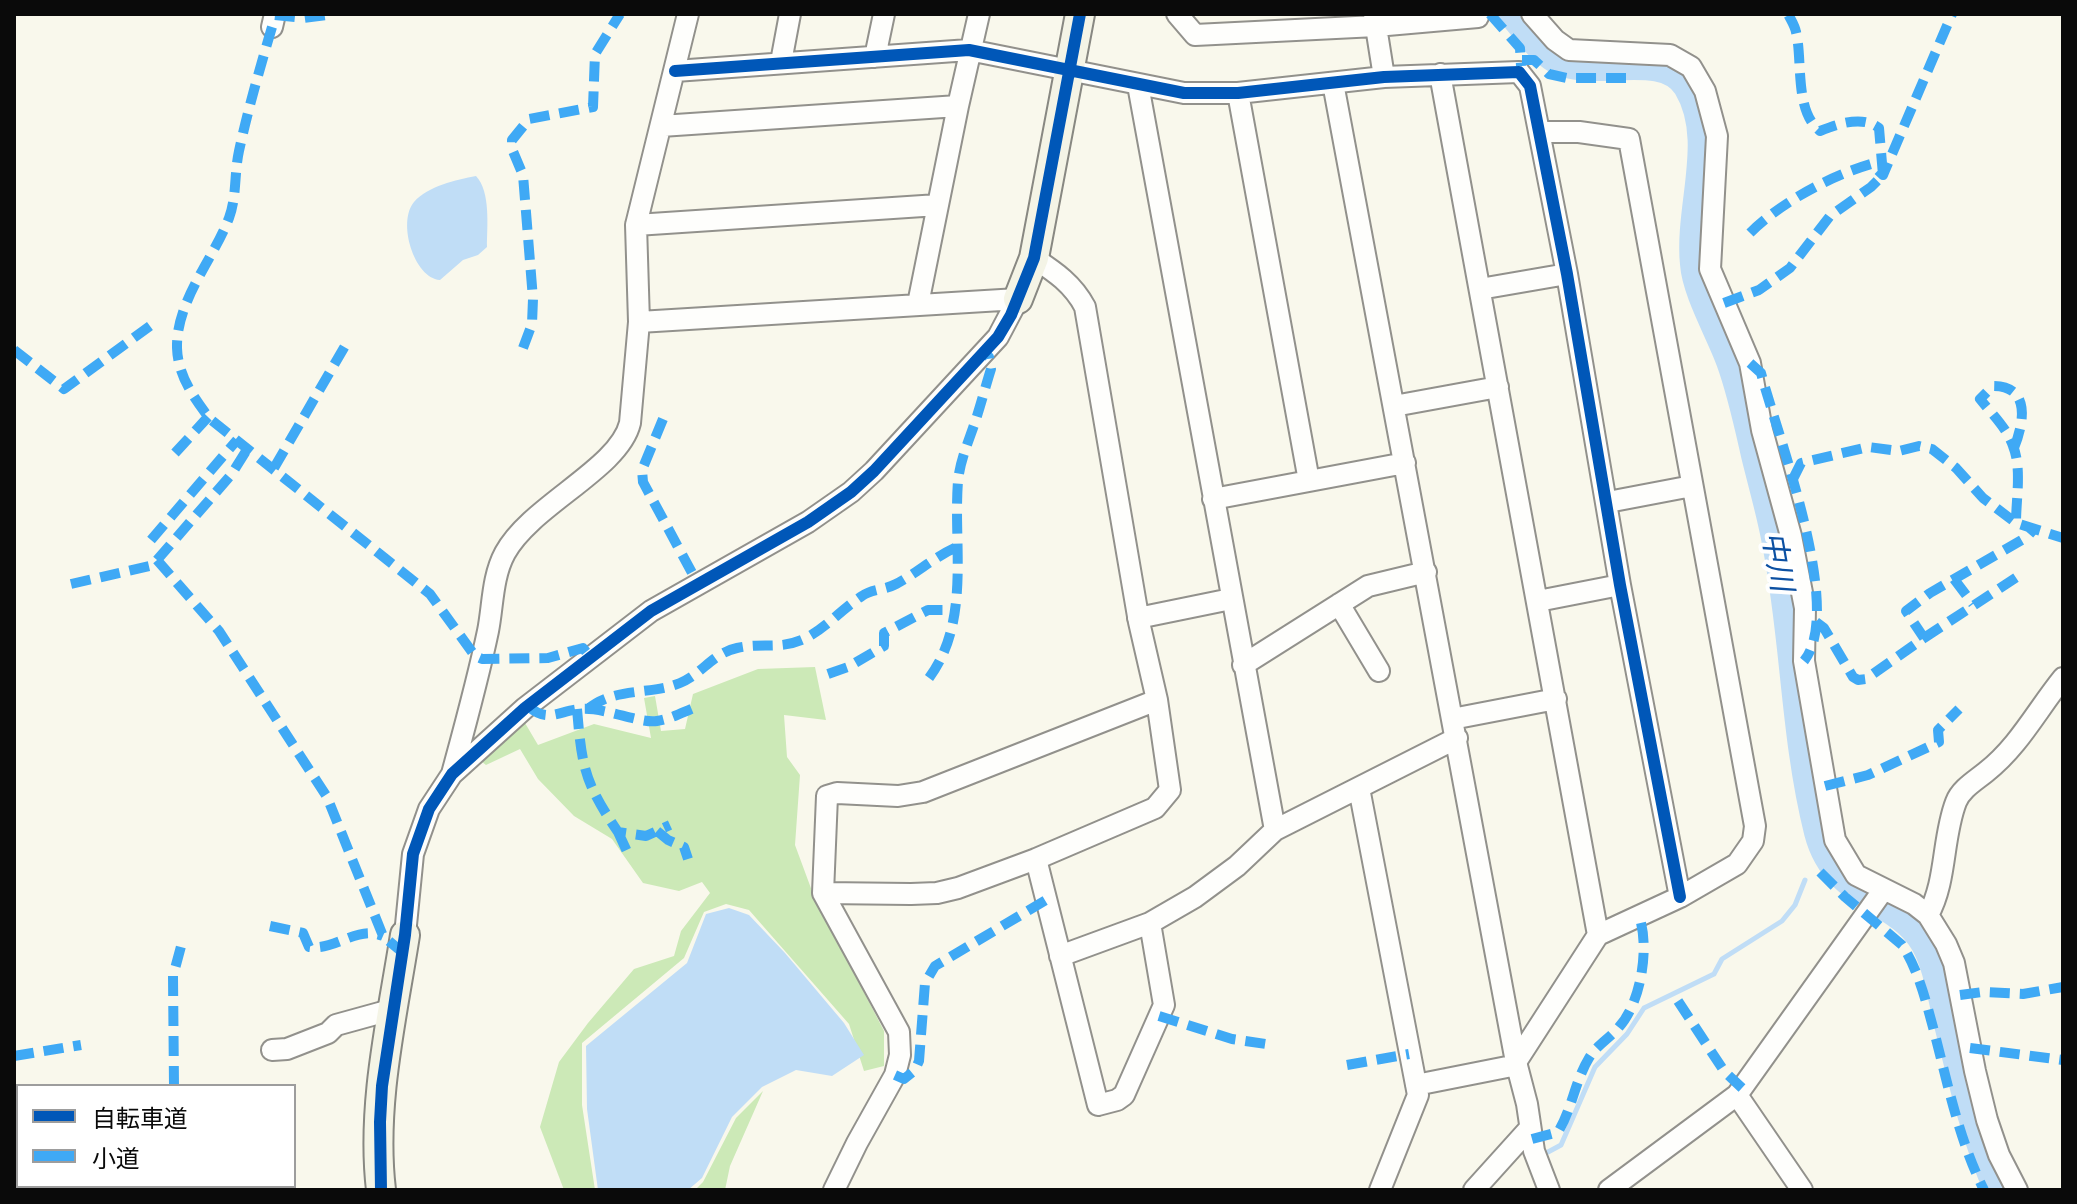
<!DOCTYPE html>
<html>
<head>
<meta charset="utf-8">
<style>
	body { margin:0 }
	#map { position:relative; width:2077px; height:1204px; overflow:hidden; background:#f9f8ec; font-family:Georgia,"Noto Sans JP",serif }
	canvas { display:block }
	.frame { position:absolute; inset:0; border:16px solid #0a0a0a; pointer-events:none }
	.legend { position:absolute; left:16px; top:1084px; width:280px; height:104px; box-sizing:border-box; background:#fff; border:2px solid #9d9d9d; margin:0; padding:10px 14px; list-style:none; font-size:24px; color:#0a0a0a }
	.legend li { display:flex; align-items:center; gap:16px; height:40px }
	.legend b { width:40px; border:2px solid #9d9d9d }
</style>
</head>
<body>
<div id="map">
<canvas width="2077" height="1204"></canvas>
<div class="frame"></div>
<ul class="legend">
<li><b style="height:10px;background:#0057b8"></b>自転車道</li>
<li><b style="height:10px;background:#3fa9f5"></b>小道</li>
</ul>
</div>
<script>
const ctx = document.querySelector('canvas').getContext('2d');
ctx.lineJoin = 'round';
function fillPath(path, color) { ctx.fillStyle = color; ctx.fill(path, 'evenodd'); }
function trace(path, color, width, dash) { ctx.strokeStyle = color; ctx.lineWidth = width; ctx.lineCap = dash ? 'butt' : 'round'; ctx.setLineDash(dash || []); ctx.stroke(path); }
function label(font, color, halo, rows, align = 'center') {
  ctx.font = font + ' Georgia,"Noto Sans JP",serif'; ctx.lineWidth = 8; ctx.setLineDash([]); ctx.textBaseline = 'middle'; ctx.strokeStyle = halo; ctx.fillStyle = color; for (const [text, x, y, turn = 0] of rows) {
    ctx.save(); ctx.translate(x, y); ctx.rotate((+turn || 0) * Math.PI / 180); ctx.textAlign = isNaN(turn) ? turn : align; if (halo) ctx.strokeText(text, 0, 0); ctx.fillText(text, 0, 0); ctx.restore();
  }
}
fillPath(new Path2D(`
	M815 667 826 720 784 715 787 757 800 775 795 845 812 891 884 1031V1066L864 1071 849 1024 749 910 726 904 704 912 684 958 582 1043V1105L595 1190H564L540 1127 559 1062 588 1023 634 969 674 956 681 931 710 893 702 882 679 891 643 883 612 839 574 816 538 779 520 749 486 765 477 758 525 723 538 745 594 724 651 738 644 698 655 696 661 731 685 729 693 694 758 669Z
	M763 1091 730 1166 725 1190H695L703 1182 736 1118Z`), '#cce9b7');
fillPath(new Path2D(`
	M476 176C491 192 487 227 487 247L478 255 463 260 440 280C414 278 397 222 414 202 428 186 456 180 476 176Z
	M729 908 749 915 785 953 844 1023 864 1055 832 1076 796 1070 762 1087 732 1117 702 1178 688 1190H598L587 1109 586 1046 687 963 706 914Z`), '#c0ddf6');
trace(new Path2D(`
	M1548 1152 1561 1145 1595 1067 1627 1034 1644 1008 1714 974 1722 959 1782 921 1795 905 1805 880`), '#c0ddf6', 5);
trace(new Path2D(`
	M1513 14C1526 29 1540 49 1557 59 1593 79 1663 46 1688 86 1720 139 1689 206 1695 264 1697 292 1721 333 1731 361 1742 391 1749 424 1756 455 1763 484 1772 514 1777 543 1796 638 1795 737 1819 832 1837 902 1905 896 1929 950 1940 973 1943 1000 1949 1024 1963 1081 1976 1137 1999 1190`), '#c0ddf6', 30);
const street = new Path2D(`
	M1177 14 1195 35 1376 26 1478 17
	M1374 14 1384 77
	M1532 14 1555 40 1569 50 1670 55 1691 67 1705 91 1717 136 1710 269 1750 363 1762 430 1791 536 1805 608 1804 661 1835 840 1856 875 1914 904 1928 915 1946 944 1954 963 1975 1071 1987 1120 1999 1155 2017 1190
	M272 27 275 14
	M875 57 884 14
	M781 62 790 14
	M675 71 969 50 1184 93H1238L1384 77 1519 72 1530 86 1567 274 1620 585 1680 897
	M1440 74 1598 935
	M1333 83 1516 1062 1527 1104 1534 1151 1549 1190
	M1138 85 1275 830
	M1238 93 1309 481
	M958 106 979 14
	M661 126 958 106 918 304
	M636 225 938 205
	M1480 289 1567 274
	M1394 406 1498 387
	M1213 499 1405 463
	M1608 502 1692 486
	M1538 601 1620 585
	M1339 604 1379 671
	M1138 618 1231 599
	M1243 665 1368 586 1426 572
	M1452 719 1556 699
	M452 774C465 726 478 679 488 631 493 606 492 577 505 553 531 505 619 469 630 423L639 322 636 225 688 14
	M1359 788 1418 1095 1380 1190
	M1036 859 1098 1105 1117 1100 1124 1095 1164 1005 1150 923 1195 897 1237 866 1275 830 1457 738
	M823 893 911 894 937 893 958 888 1036 859 1155 808 1170 790 1157 700 1139 622 1085 307C1073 284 1055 272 1034 258
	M1928 915C1947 881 1942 838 1956 802 1961 789 1975 781 1986 772 2019 746 2037 710 2063 678
	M405 935 413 854 429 809 452 774 525 708 651 611 808 522 851 492 874 471 998 337 1018 299 639 322
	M1060 956 1150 923
	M272 1050 287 1049 328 1033 336 1025 394 1009
	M1516 1062 1598 935 1680 897 1737 864 1753 841 1755 826 1629 139 1579 132H1539
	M1416 1085 1517 1065
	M1737 1095 1802 1190
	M834 1190 857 1143 895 1075 900 1055 899 1032 823 893 827 796 837 793 898 796 923 792 1157 700
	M1474 1190 1530 1128
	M1609 1190 1737 1095 1884 889`);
const secondary = new Path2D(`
	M1018 299 1034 258 1080 14
	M381 1190C371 1106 392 1018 405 935`);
trace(street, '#92918c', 24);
trace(secondary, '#888882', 32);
trace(street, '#fefefc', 20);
trace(secondary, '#f4f4e6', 28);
trace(new Path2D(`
	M1490 14 1520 48 1521 66
	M275 15 304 18 334 14
	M272 27C260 68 248 109 239 151 234 174 237 196 229 218 213 260 176 301 177 348 178 376 194 398 210 419L430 594 475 656 482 659 548 658 583 648 590 657
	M1522 60H1534L1549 74 1567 78H1626
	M1750 233C1780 203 1830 176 1871 164L1883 175 1952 14
	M1724 303 1759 290 1790 268 1830 216 1871 187 1883 175 1879 128C1862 115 1838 124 1820 131 1794 111 1803 60 1796 32 1795 26 1791 20 1788 14
	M523 348 532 324 533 299 523 175 512 149V140L529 119 593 107 595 54 620 14
	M14 350 64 389 154 323
	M1750 363 1761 373C1777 435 1845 610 1804 661
	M663 419 642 470 643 482 698 584
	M2014 448C2024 423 2031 386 1993 386L1980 399C1991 413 2007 428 2013 446 2022 468 2016 499 2016 523L2063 538
	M175 453 208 417
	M274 468 345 346
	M1793 479 1801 463 1868 447 1899 451 1919 446 1932 449 1956 468 1983 498 2016 523
	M151 540 237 440
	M157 560 219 631 327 797 383 936 402 952
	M1954 579 1973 604
	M71 584 149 566 157 560 231 475 248 448
	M1816 622 1824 628 1853 677 1858 680 1866 679 1924 638 1906 611 1930 593 2027 537 2033 530
	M1924 638 2020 575
	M828 674 848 667 884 646V633L928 610H956
	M929 678C971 621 953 547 958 481 960 462 967 445 973 428 980 408 985 388 991 369L989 357 984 352
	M528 706C548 724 560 710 581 709 604 707 641 724 657 721 671 719 685 711 699 706
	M577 709C582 769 585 783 618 832L646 836 670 825
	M588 709C614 687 652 695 680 683 702 674 713 653 737 648 763 642 782 651 808 637 828 626 843 608 862 596 872 589 885 590 896 584 917 573 937 555 959 546
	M1825 786 1868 775 1939 742 1938 730 1959 709
	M657 831 668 840 684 847 688 859
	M618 832 630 858
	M1820 872 1845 897 1902 945C1919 971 1926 1002 1934 1031 1948 1085 1959 1140 1984 1190
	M270 926 303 933 309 947C335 951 357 925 383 936
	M1960 995 1983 992 2023 994 2063 987
	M1678 1001 1724 1071 1742 1088
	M1159 1016 1232 1039 1273 1045
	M1970 1048 2063 1060
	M14 1056 81 1045
	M1347 1065 1409 1054
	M895 1075 904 1079 915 1070 919 1061 925 983 935 966 1046 900
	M174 1086 173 976 183 939
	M1532 1139 1558 1132C1572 1109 1575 1081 1589 1058 1596 1046 1610 1038 1619 1027 1641 1003 1650 947 1639 916
	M183 1186V1190`), '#3fa9f5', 10, [20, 10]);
trace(new Path2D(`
	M675 71 969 50 1184 93H1238L1384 77 1519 72 1530 86 1567 274 1620 585 1680 897
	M381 1190 380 1122 382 1086 405 935 413 854 429 809 452 774 525 708 651 611 808 522 851 492 874 471 998 337 1011 315 1034 258 1080 14`), '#0057b8', 12);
label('italic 30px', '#0c50a2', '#fff', [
	["中川",1779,561,80]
]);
</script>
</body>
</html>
